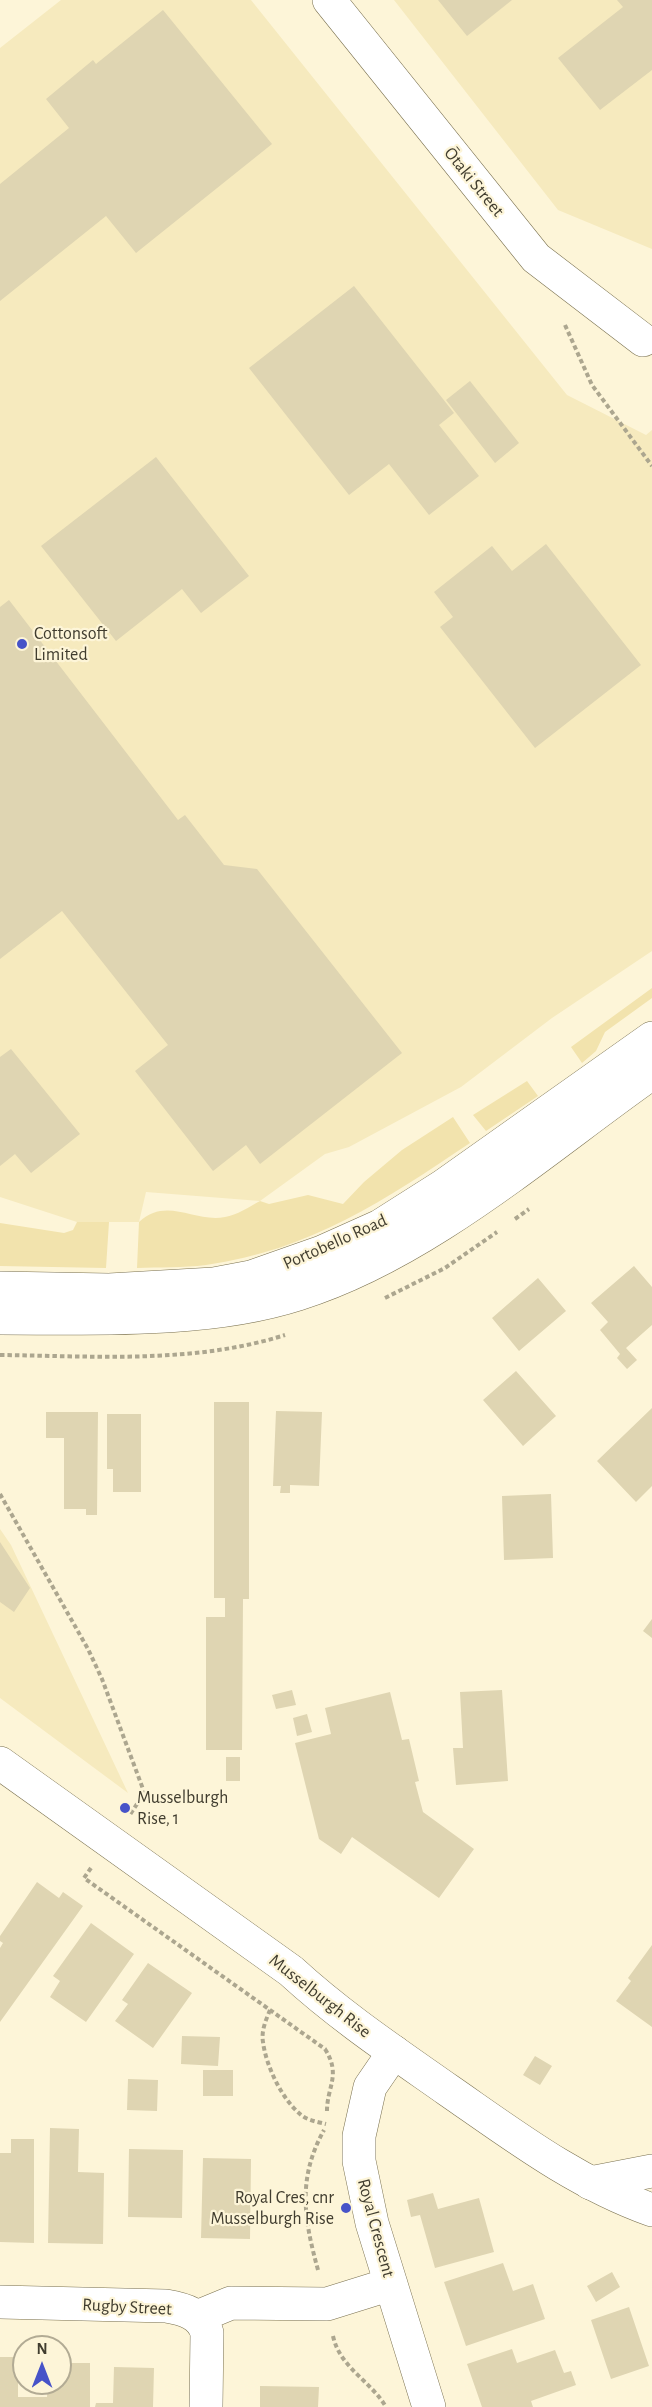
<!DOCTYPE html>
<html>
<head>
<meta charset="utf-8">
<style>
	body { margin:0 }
	#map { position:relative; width:652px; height:2407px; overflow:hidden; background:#fdf5d8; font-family:"Alegreya Sans",sans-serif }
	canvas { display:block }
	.north { position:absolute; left:12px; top:2335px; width:60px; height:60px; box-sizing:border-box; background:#fdf5d8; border:2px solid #b2ab94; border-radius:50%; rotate:0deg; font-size:16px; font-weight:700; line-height:24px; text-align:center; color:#413d2f }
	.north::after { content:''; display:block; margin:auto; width:21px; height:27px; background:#4753c8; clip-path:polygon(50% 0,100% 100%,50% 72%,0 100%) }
</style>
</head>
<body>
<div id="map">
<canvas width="652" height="2407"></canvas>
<div class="north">N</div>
</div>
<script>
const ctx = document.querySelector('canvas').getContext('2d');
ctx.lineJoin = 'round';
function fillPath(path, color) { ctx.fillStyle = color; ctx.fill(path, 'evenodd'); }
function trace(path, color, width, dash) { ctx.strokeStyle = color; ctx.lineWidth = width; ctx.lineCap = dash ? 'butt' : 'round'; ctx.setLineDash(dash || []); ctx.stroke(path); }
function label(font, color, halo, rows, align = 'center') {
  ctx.font = font + ' "Alegreya Sans",sans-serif'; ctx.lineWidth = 4.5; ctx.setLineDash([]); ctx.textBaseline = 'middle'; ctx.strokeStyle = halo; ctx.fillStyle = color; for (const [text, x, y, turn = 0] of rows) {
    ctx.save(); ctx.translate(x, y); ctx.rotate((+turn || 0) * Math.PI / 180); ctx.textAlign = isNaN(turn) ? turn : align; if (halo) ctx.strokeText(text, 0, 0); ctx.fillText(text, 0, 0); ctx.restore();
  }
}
fillPath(new Path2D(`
	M61 0H251L567 395 646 435 652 430V951L552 1018 461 1087 349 1147 325 1154 260 1201 146 1192 139 1222H77L0 1197V48Z
	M394 0H652V249L558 210Z
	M0 1529 11 1545 128 1793 0 1698Z`), '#f6eabe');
fillPath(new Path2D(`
	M652 988V998L605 1032 596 1051 582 1063 571 1047Z
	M527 1081 538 1096 486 1131 473 1115Z
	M453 1117 470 1143C385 1200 311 1250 206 1265 183 1268 159 1267 137 1268L139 1222C167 1196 194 1223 225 1217 237 1215 249 1207 260 1201L269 1204 308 1195 343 1204 364 1182 402 1150Z
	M77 1222H109L106 1268 0 1266V1223L64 1233 73 1230Z`), '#f2e3ad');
fillPath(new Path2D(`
	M438 0H512L467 36Z
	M617 0H652V70L600 110 558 58 623 7Z
	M163 10 272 144 136 253 106 216 0 301V184L69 128 46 99 93 60 96 64Z
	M354 286 454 413 439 425 479 476 429 515 389 464 349 495 249 368Z
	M470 381 519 443 495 463 446 400Z
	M156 457 249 576 201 613 182 589 116 641 41 546Z
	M546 544 641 665 535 748 440 627 453 617 434 592 492 546 512 571Z
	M9 600 178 820 185 815 224 865 257 869 402 1053 260 1164 246 1145 213 1171 135 1071 168 1045 62 911 0 959V607Z
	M11 1049 80 1134 31 1173 15 1154 0 1166V1057Z
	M634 1266 652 1287V1325L626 1348 637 1360 627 1369 617 1358 620 1354 600 1330 608 1322 591 1303Z
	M538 1278 566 1311 519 1351 492 1318Z
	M516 1371 556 1416 523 1446 483 1400Z
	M214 1402H249V1599H243L242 1750H206V1617H225V1598H214Z
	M652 1408V1486L636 1502 597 1461Z
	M276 1411 322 1412 319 1486 290 1485V1493H280L281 1486H273Z
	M46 1412H98L97 1515H86V1509H64V1438H46Z
	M107 1414H141V1492H113V1469H107Z
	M551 1494 553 1558 504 1560 502 1496Z
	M0 1542 30 1588 14 1612 0 1602Z
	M652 1619V1638L643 1631Z
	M292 1690 296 1705 276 1709 272 1695Z
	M502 1690 508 1781 456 1785 453 1748H463L460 1692Z
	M390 1692 402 1740 409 1739 419 1781 415 1782 423 1812 474 1849 439 1898 352 1837 341 1854 319 1839 295 1743 331 1734 325 1708Z
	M307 1714 312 1732 297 1736 293 1718Z
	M226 1757H240V1781H226Z
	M37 1882 59 1898 63 1892 83 1906 0 2022V1948L3 1943 0 1941V1936Z
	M91 1923 134 1954 86 2022 50 1997 60 1981 53 1976Z
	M652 1945V2027L616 2001 631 1981 628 1978Z
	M148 1963 192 1993 153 2048 115 2021 128 2004 122 2000Z
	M182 2036 220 2037 218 2066 181 2064Z
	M535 2056 552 2066 540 2085 523 2075Z
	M203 2070H233V2096H203Z
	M128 2079 158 2080 157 2111 127 2110Z
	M50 2128 79 2129 78 2172 104 2173 103 2244 48 2243Z
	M11 2139H34V2243L0 2242V2153H11Z
	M129 2149 183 2150 182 2218 128 2217Z
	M203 2158 251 2159 250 2239 201 2238Z
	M433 2193 438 2209 479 2198 494 2252 435 2268 420 2215 411 2217 407 2200Z
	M503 2263 513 2291 533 2284 545 2319 466 2346 444 2282Z
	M612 2272 620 2287 596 2302 587 2286Z
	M629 2307 649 2366 611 2379 591 2320Z
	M512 2349 517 2363 555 2350 564 2373 571 2371 576 2385 531 2401 533 2407H482L467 2364Z
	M0 2357H18V2397H47L48 2383H60V2363H90V2407H0Z
	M114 2367 154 2368 153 2407H95L96 2403H113Z
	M260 2386 319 2387 318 2407H260Z`), '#dfd5b2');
const street = new Path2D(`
	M329 0 536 258 643 340
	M394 2052 370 2087 359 2136V2161L372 2223 429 2407
	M590 2183 652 2171
	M0 2302 166 2306C184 2309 202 2314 207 2333L206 2407
	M197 2317 231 2303 327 2304 391 2284`);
const secondary = new Path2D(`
	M0 1288 109 1290 214 1284 251 1277 322 1252 380 1226 443 1186 652 1038
	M0 1318C95 1318 208 1323 298 1294 426 1254 544 1149 652 1073
	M0 1763 291 1971C340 2016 394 2052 448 2090 513 2135 576 2183 652 2210`);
trace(street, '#7a7150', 34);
trace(secondary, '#7a7150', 34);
trace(new Path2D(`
	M565 325 592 385 652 466
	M515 1219 529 1209
	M385 1298 445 1268 497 1232
	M0 1355C95 1356 194 1364 285 1335
	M0 1494 88 1649 102 1679 143 1789 141 1798 129 1816
	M91 1868 84 1878 325 2049C342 2076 326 2087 327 2114
	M270 2010C266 2020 261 2031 263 2042 266 2066 282 2099 300 2114 306 2120 318 2122 326 2124
	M318 2270C304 2219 297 2179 324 2130
	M333 2336C340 2368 371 2381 386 2407`), '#aca68f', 4, [4.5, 3]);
trace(street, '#fff', 33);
trace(secondary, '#fff', 33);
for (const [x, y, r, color] of [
	[22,644,6,"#4753c8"],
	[125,1808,6,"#4753c8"],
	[346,2208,6,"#4753c8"]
]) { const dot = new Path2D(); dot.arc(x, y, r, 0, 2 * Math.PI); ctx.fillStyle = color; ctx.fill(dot); trace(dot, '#fdf5d8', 2); }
label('18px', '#413d2f', '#fdf5d8', [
	["Ōtaki Street",474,182,51],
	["Portobello Road",335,1242,-24],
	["Musselburgh Rise",320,1996,38],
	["Royal Crescent",376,2228,75],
	["Rugby Street",127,2307,3]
]);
label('18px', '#413d2f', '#fdf5d8', [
	["Cottonsoft",34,634],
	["Limited",34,655],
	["Musselburgh",137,1798],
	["Rise, 1",137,1819],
	["Royal Cres, cnr",334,2198,"right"],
	["Musselburgh Rise",334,2219,"right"]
], 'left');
</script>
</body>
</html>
